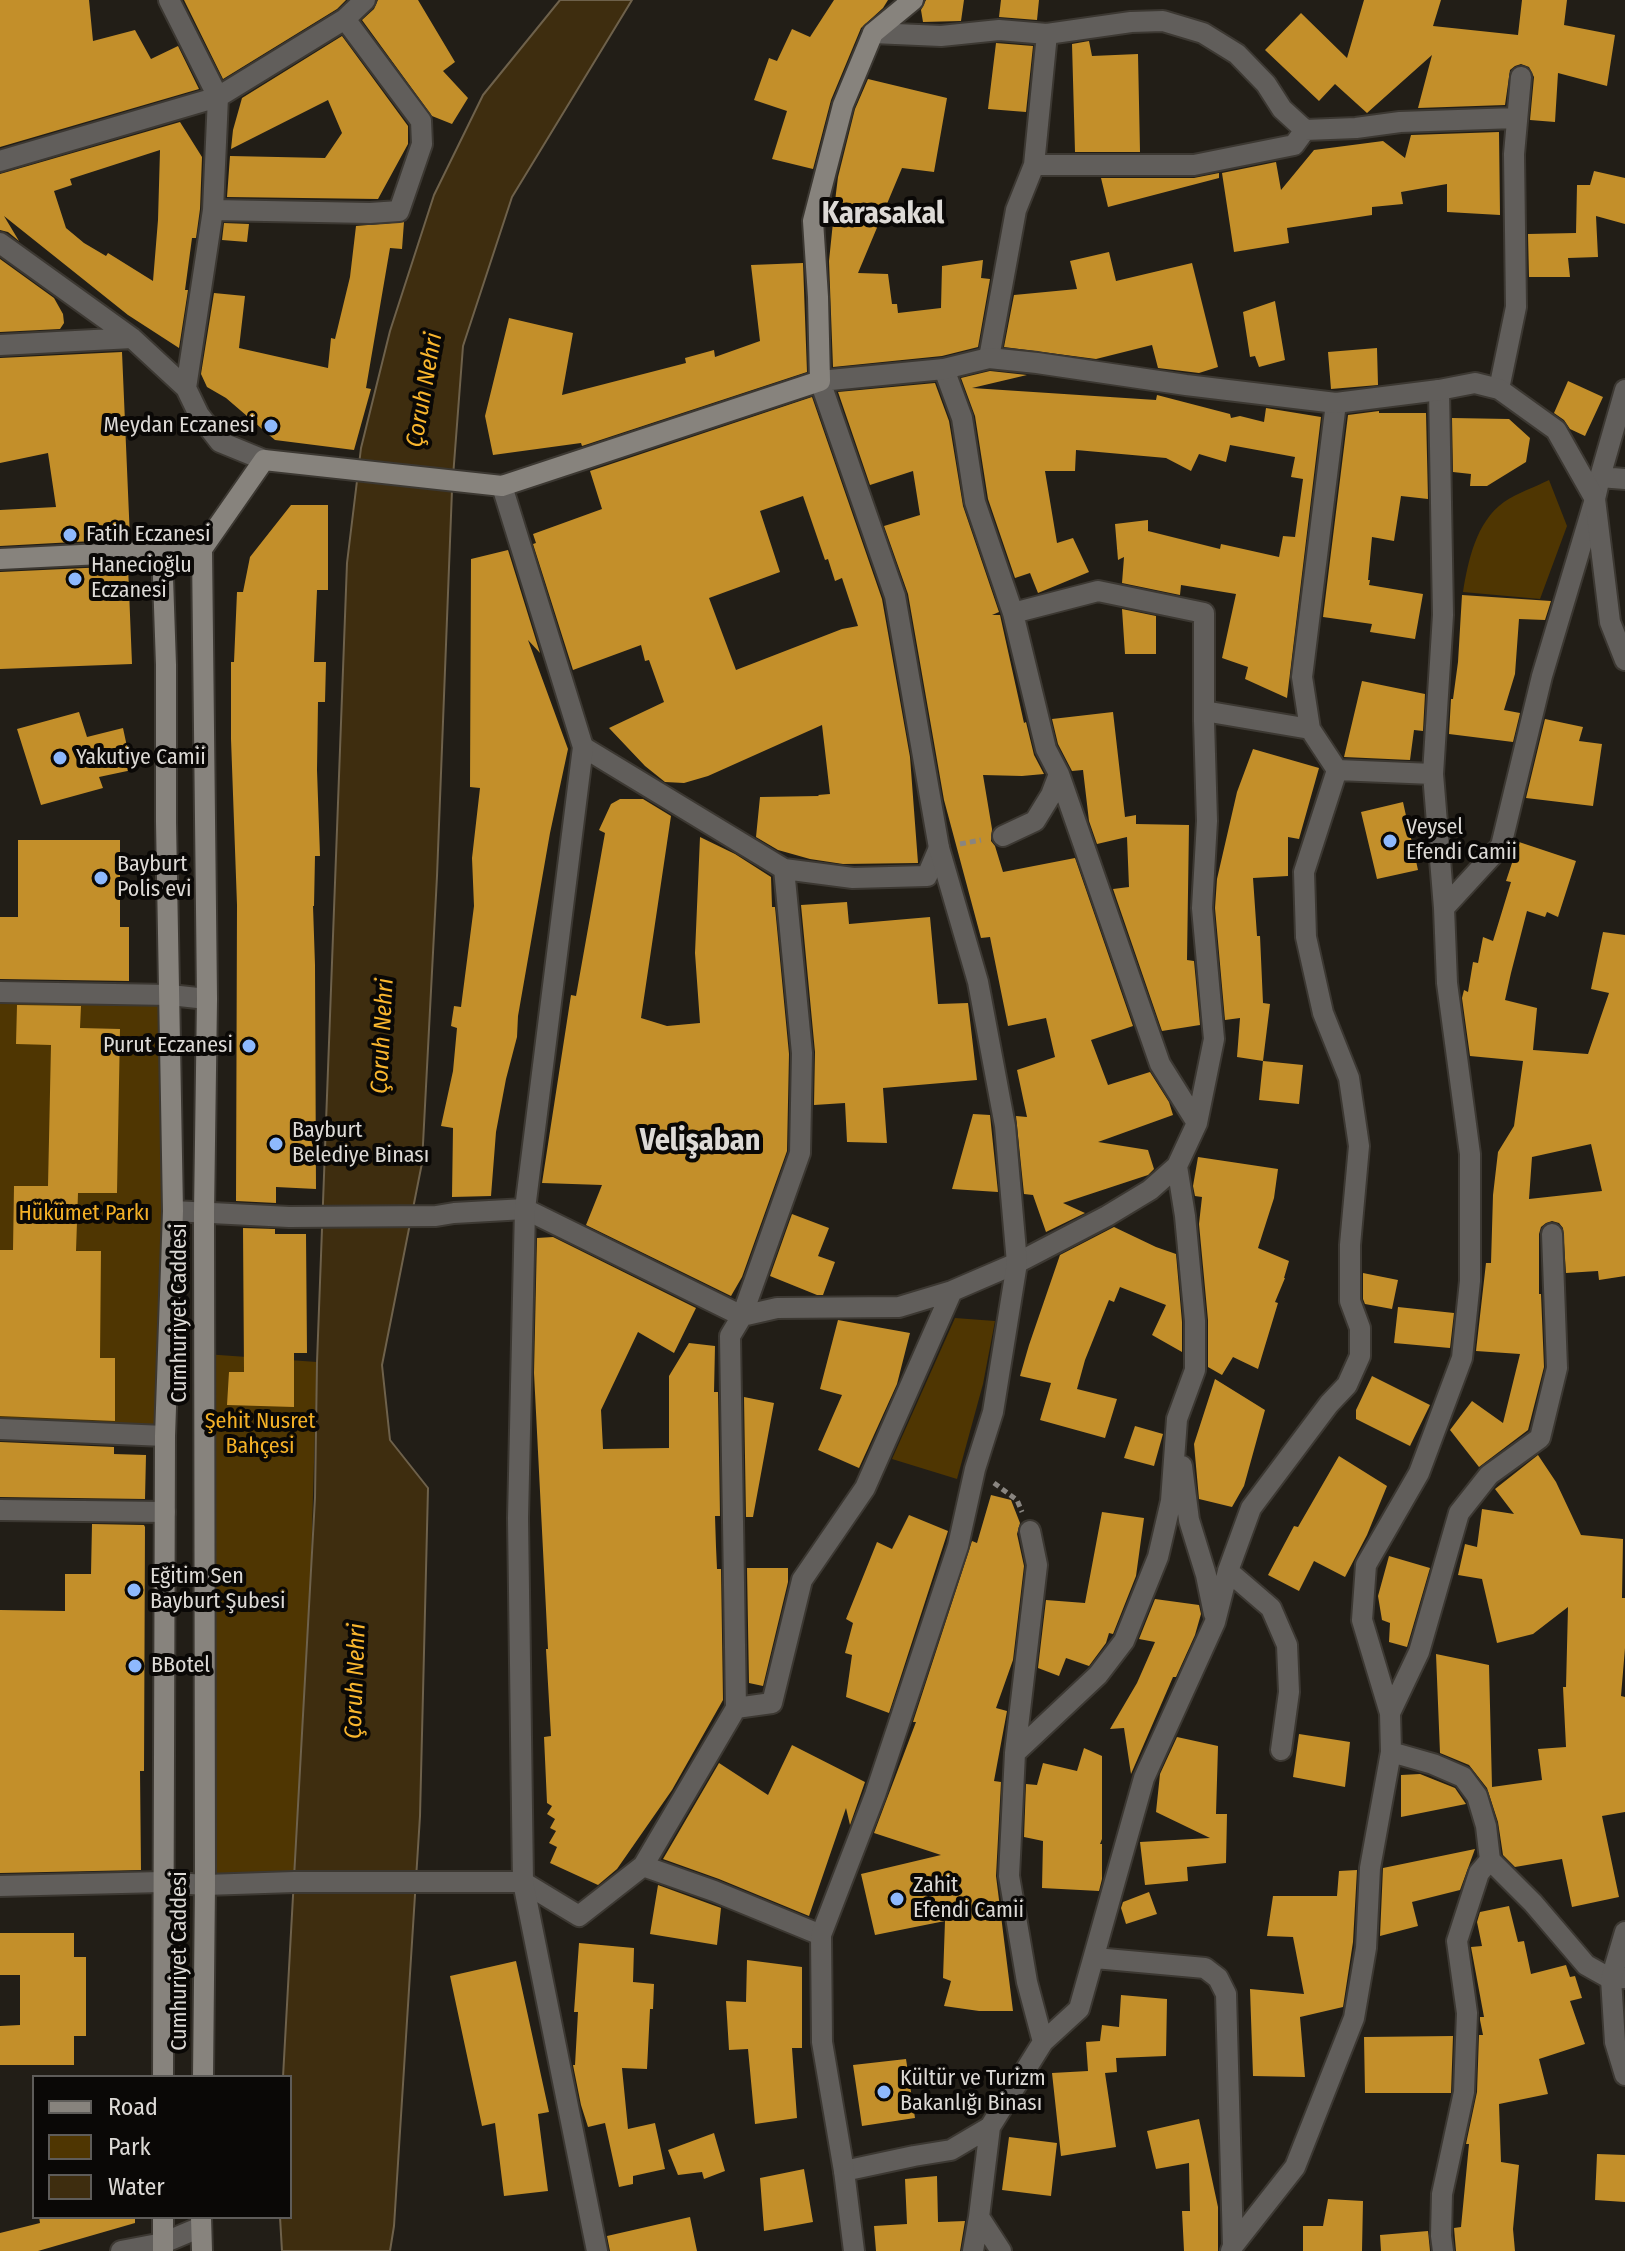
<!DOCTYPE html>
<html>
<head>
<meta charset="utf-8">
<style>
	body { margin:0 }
	#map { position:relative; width:1625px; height:2251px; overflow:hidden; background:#221e17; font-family:"Fira Sans Condensed",sans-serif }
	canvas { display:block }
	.legend { position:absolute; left:32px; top:2075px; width:260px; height:144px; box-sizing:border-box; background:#0a0806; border:2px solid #5e5c59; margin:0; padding:10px 14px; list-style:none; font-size:24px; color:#dddad6 }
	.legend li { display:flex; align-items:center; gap:16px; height:40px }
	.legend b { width:40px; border:2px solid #5e5c59 }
</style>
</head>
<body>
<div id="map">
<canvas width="1625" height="2251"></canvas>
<ul class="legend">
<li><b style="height:10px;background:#87837d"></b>Road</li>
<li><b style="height:22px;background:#4f3602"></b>Park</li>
<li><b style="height:22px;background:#3e2d0f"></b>Water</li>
</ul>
</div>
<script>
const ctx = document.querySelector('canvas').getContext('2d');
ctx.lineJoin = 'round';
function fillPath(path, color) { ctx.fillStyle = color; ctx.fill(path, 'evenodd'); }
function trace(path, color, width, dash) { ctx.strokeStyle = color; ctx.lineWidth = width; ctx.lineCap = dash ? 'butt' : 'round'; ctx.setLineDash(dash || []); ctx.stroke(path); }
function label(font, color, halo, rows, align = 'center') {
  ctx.font = font + ' "Fira Sans Condensed",sans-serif'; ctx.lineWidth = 8; ctx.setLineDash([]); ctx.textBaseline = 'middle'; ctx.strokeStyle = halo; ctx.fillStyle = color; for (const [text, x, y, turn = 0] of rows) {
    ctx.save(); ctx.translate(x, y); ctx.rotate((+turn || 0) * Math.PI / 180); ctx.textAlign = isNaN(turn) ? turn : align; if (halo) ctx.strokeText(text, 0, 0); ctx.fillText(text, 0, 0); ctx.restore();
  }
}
fillPath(new Path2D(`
	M1549 480 1567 526 1540 599 1463 592C1468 561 1476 522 1504 502 1517 493 1535 487 1549 480Z
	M0 992 170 995 165 1436 0 1433Z
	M955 1318 995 1321 983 1384 957 1479 892 1459Z
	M205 1354 317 1362 310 1596 294 1882 205 1885Z`), '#4f3602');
const water = new Path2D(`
	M560 0H632L512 197 463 346 452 490 437 876 422 1163 382 1365 390 1440 428 1488 420 1816 394 2226 390 2251H282L280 2217H290V2077H283L315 1498 317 1362 347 563 361 448 390 331 434 195 483 95Z`);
fillPath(water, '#3e2d0f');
trace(water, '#6e614b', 2);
fillPath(new Path2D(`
	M0 0H89L93 41 135 30 151 59 178 46 199 89 0 147Z
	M184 0H346L337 9 223 79Z
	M378 0H418L455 62 443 71 468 98 452 124 432 116 362 20 374 9Z
	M834 0H888L883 8 861 28 831 100 813 169 772 159 787 111 754 100 769 58 777 61 792 29 810 37Z
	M926 0H964L961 21 923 22 921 10Z
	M1001 0H1039L1037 20 999 17Z
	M1364 0H1441L1433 26 1518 35 1522 0H1567L1564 25 1615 35 1607 86 1558 73 1555 122 1530 120 1534 77 1529 67 1521 64 1515 66 1510 70 1505 105 1418 108 1432 55 1367 113 1335 84 1319 101 1265 50 1301 13 1347 58Z
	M342 36 408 126V144L378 199 227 197 230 156 325 158 342 133 328 100 231 149 233 130 242 98Z
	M1089 41 1092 56 1138 54 1140 152H1075L1072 44Z
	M996 43 1033 46 1026 112 988 109Z
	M868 79 947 98 934 172 902 168 858 273 888 274 892 304H897L898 313 941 308 942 266 983 260 981 278 990 279 978 347 942 356 833 367 829 261 836 193 838 177 855 109Z
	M180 122 202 157 200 209 196 238H192L185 290H188L179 348 128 315 4 216 19 241 8 232 0 230V174ZM160 150 158 220 153 281 108 253 106 256 84 243 66 228 54 191 72 185 70 179Z
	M1499 132 1500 215 1447 212V184L1401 192 1403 204 1372 207V215L1287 228 1289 243 1234 252 1222 173 1276 162 1281 190 1314 150 1383 141 1405 158 1411 135Z
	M1594 171 1625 178V224L1596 216 1598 257 1568 258 1570 277H1529L1528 234 1576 233 1577 185H1590Z
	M1219 173V178L1108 207 1101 178H1194Z
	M404 222 402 249 390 248 366 388 371 389 354 450 275 440 226 398 207 387 201 374 214 293 245 296 239 348 328 368 331 338 335 339 350 277 356 226Z
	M224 223 249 224 247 242 222 240Z
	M1109 252 1116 281 1192 263 1218 367 1199 373 1158 368 1152 345 1096 359 1004 347 1014 295 1077 289 1070 261Z
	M0 259 54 298 63 314 64 323 60 329 0 332Z
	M803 263 807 372 582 446 581 443 493 455 485 416 509 318 573 333 562 395 686 363 685 358 714 350 715 357 760 341 751 265Z
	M1275 301 1285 360 1259 367 1255 356 1250 357 1243 312Z
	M1377 348 1378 385 1331 389 1328 352Z
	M122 352 130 539 0 546V510L56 507 48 453 0 463V358Z
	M990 371 1027 375 972 388 1156 400 1157 395 1230 414 1231 418 1240 416 1264 422 1266 408 1321 417 1287 698 1245 679 1248 667 1222 658 1236 594 1181 585 1180 595 1122 583 1124 557 1118 560 1115 524 1148 520V531L1220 549 1221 544 1279 557 1283 536 1295 537 1303 479 1291 477 1295 457 1230 445 1226 462 1199 454 1191 471 1166 458 1076 450 1075 471H1045L1057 543 1073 538 1089 572 1038 593 1030 573 1015 578 988 499 975 416 961 378Z
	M1568 381 1603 397 1585 436 1570 429 1564 420 1554 413Z
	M935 383 949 421 963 506 999 612 992 615H1000L1024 723 1026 722 1034 755 1044 774 1022 776 983 775 992 829 991 841 995 846 1003 872 1075 858 1133 1026 1091 1040 1108 1085 1150 1072 1169 1102 1173 1115 1098 1142 1148 1150 1154 1169 1148 1175 1063 1203 1085 1213 1046 1232 1033 1195 1024 1194 1016 1116 1027 1117 1017 1070 1055 1057 1046 1018 1008 1026 990 937 981 938 944 800 908 594 884 526 920 515 913 471 870 485 838 392Z
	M812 397 882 599 910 757 918 863 843 864 810 859 778 850 756 837 760 797 819 796 818 795 830 794 822 725 708 776 684 783 665 782 645 766 609 728 664 702 649 660 645 661 641 645 573 670 533 544 536 543 533 534 602 509 590 471ZM803 496 825 560 828 559 835 581 842 578 858 626 842 629 736 670 709 598 780 572 760 511Z
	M1379 411V413H1426L1428 499 1401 496 1394 541 1372 537 1368 580H1370L1369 585 1423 594 1415 639 1370 632 1372 624 1323 617 1348 415Z
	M1452 418 1509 419 1530 438 1526 462 1487 486H1470L1471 474 1453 472Z
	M291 505H328V590H317L314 662H326L325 702H318L317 770 320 856H315L314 906H313L315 965 316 1189 276 1187V1203L236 1201 237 905 231 739V662H234L237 592H243L250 557Z
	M508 550 540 653 528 640 568 749 550 833 518 1016 517 1037 506 1079 496 1132 491 1196 452 1197 453 1128 441 1126 453 1071 457 1028 451 1026 454 1006 461 1007 474 906 472 858 480 788 470 787 471 559Z
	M128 566 132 664 0 669V572Z
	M1462 595 1551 601 1545 620 1519 619 1515 674 1504 710 1520 713 1513 742 1449 734 1451 699H1453L1458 662Z
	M1122 609 1156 616V654H1125Z
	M1362 681 1425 694 1423 731 1414 730 1410 760 1344 757Z
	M79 712 87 737 123 728 132 770 99 777 103 788 41 805 17 729Z
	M1113 712 1125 817 1136 815V824L1189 825 1187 960 1194 961 1200 1025 1162 1031 1113 889 1129 887 1127 837 1097 844 1089 821 1083 770 1072 771 1058 744 1052 719Z
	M1545 719 1583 727 1579 741 1602 744 1593 806 1526 798Z
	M1253 749 1319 768 1299 839 1288 837V876L1253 878 1257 936H1260L1263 1003 1270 1004 1263 1061 1237 1057 1240 1018 1225 1020 1215 908 1217 879 1237 792Z
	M620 799H643L671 816 641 1018 667 1026 700 1023 695 953 700 837 735 854 771 877 772 907H775L789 1054 787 1151 742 1277 731 1296 586 1225 602 1185 542 1183 571 995 576 996 605 833 599 830 611 804Z
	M1403 802 1418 870 1377 879 1361 812Z
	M18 840H120V927H129V981L0 979V917H18Z
	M1519 842 1576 861 1558 917 1547 912 1545 917 1527 911 1511 973 1505 1000 1537 1008 1533 1050 1588 1054 1609 993 1591 989 1603 932 1625 935V1276L1599 1280 1598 1271 1566 1273 1563 1228 1559 1223 1552 1221 1546 1223 1541 1227 1539 1234V1294H1541L1544 1367 1528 1430 1479 1467 1450 1430 1472 1401 1503 1423 1520 1354 1476 1351 1486 1263H1491L1493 1195 1498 1152 1514 1126 1523 1061 1470 1056 1462 998 1464 990 1468 992 1473 962 1478 963 1483 937 1493 941 1511 882 1506 881ZM1591 1144 1602 1191 1529 1199 1532 1157Z
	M847 902 849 924 930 917 938 1004 968 1003 977 1080 883 1088 887 1143 847 1142 845 1103 814 1105 815 1052 801 905Z
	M17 1005 81 1006 80 1028 120 1029 117 1193H78L76 1251H101L100 1358H115V1421L0 1416V1250H13L14 1186H48L51 1045 16 1044Z
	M1263 1061 1303 1065 1299 1104 1259 1100Z
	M973 1114 990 1115 998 1192 952 1189Z
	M1198 1157 1278 1169 1274 1198 1258 1248 1289 1261 1284 1278H1285L1275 1302 1278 1303 1258 1369 1233 1357 1222 1375 1208 1367V1320L1199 1224 1202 1197 1195 1196 1193 1186Z
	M792 1214 829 1228 818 1256 835 1262 823 1295H817L770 1276Z
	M1114 1227 1156 1247 1176 1254 1182 1322V1352L1152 1335 1166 1305 1120 1287 1114 1302 1109 1300 1085 1360 1077 1389 1117 1399 1105 1438 1040 1420 1051 1383 1020 1376 1029 1345 1060 1255Z
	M243 1228 275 1229V1234H306L307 1353H294V1407L227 1405 229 1372H244Z
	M553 1237 696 1308 674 1353 638 1332 601 1410 603 1449 669 1448V1376L689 1343 715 1346 714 1392H718L720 1516H715L716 1547 717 1569H721L723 1700 672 1790 617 1869 598 1885 550 1863 557 1847 549 1843 556 1831 550 1828 555 1819 547 1814 552 1806 547 1803 544 1737 551 1736 546 1649H548L534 1373 537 1238Z
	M1363 1273 1398 1280 1392 1309 1365 1304 1363 1299Z
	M1398 1307 1454 1313 1450 1348 1394 1343Z
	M838 1320 910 1333 897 1384 859 1468 818 1450 842 1395 820 1389Z
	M1372 1376 1430 1405 1410 1446 1356 1419V1410Z
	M1215 1379 1265 1410 1244 1486 1232 1507 1199 1499 1194 1444Z
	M744 1397 774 1403 753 1517H746Z
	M1135 1426 1163 1434 1154 1466 1124 1458Z
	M0 1442 114 1447V1454L146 1455 145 1499 0 1497Z
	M1538 1455 1556 1482 1581 1535 1623 1539 1622 1598H1625V1648L1621 1696 1625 1697V1812L1602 1816 1619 1897 1572 1907 1562 1859 1515 1867 1503 1855 1498 1822 1487 1788 1469 1765 1440 1753 1436 1654 1489 1665 1492 1787 1542 1780 1538 1749 1566 1747 1563 1687H1566L1568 1607 1533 1634 1497 1643 1482 1579 1458 1575 1465 1544 1477 1547 1482 1509 1514 1514 1495 1489Z
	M1339 1456 1387 1486 1367 1535 1345 1577 1314 1561 1299 1591 1268 1575 1294 1526 1298 1527Z
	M991 1495 1011 1500 1020 1523 1017 1534 1024 1566 1013 1660 996 1708 1007 1711 994 1781 1001 1782 996 1876 1013 2011H979L944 2006 951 1981 943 1978 945 1921 875 1935 861 1874 941 1855 874 1833 916 1722H913L972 1541 977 1543Z
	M1102 1512 1144 1518 1136 1576 1113 1634 1109 1633 1106 1643 1089 1666 1066 1658 1059 1676 1038 1668 1046 1600 1085 1603Z
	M909 1515 948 1531 889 1713 846 1697 852 1655 845 1653 853 1623 846 1619 877 1542 892 1549Z
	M92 1524 144 1525 145 1527 144 1771H140L141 1870 0 1873V1610L65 1611V1574H91Z
	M1389 1556 1430 1568 1407 1647 1389 1642 1390 1623 1382 1620 1378 1596Z
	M747 1568H788V1582L763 1686 749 1683Z
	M1155 1599 1199 1605 1201 1614 1195 1635 1176 1677H1173L1131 1774 1124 1728 1110 1729 1137 1683 1155 1642 1139 1639Z
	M1299 1734 1350 1742 1345 1787 1293 1777Z
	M1177 1737 1218 1746 1216 1814H1227L1226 1863 1187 1867 1188 1881 1145 1885 1140 1842 1210 1838 1156 1812 1160 1774Z
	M792 1745 865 1782 850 1825 846 1808 809 1916 719 1879 663 1859 719 1763 768 1795Z
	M1084 1748 1102 1756V1839L1100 1844H1102V1879L1099 1891 1042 1888 1043 1841 1024 1837 1026 1784 1037 1785 1043 1763 1077 1771Z
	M1420 1774 1455 1788 1466 1804 1401 1817V1775Z
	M1475 1849 1460 1890 1412 1902 1418 1926 1380 1936 1383 1868Z
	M1357 1870 1353 1942 1343 2007 1300 2017 1305 2077 1253 2076 1250 1989 1304 1994 1293 1937 1267 1936 1273 1896H1337L1339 1871Z
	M658 1885 721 1908 717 1945 650 1934Z
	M1149 1892 1157 1914 1126 1924 1121 1908 1123 1902Z
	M1509 1906 1518 1942 1524 1941 1531 1974 1566 1965 1570 1977 1575 1976 1582 1998 1570 2001 1585 2044 1539 2059 1548 2094 1499 2104 1501 2162 1519 2165 1513 2229 1515 2251H1456L1454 2228 1461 2227 1469 2144H1466L1477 2092 1479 2035H1483L1480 2020V2017H1484L1471 1947 1482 1946 1477 1922 1480 1912Z
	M0 1933H74V1957H86V2036H74V2065H0V2026L20 2025V1975H0Z
	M579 1943 634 1948 633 1982 654 1984 653 2009H650L647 2069 622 2068 628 2129 655 2123 665 2169 633 2176V2184L619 2187 605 2123 588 2127 581 2105 573 2065H575L578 2012H574Z
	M747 1960 802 1967V2048H792L797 2118 755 2124 748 2049 729 2050 726 2001 746 2002Z
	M516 1961 549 2112 538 2114 548 2191 504 2196 495 2123 482 2126 450 1976Z
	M1121 1995 1167 1999 1166 2056 1116 2058 1117 2072 1105 2073 1116 2147 1061 2156 1052 2073 1088 2071 1086 2042 1100 2041 1102 2025 1119 2027Z
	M1453 2036 1451 2093H1365L1364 2037Z
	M906 2059 915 2118 862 2126 853 2065Z
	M1199 2119 1218 2207V2251H1184L1182 2211H1190L1189 2163 1156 2169 1147 2131Z
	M714 2133 725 2171 704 2179 702 2172 678 2175 668 2150Z
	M1009 2137 1057 2143 1051 2196 1002 2190Z
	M1597 2154 1625 2155V2202L1595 2200Z
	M804 2169 813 2222 764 2231 760 2178Z
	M937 2176 938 2222 965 2221 960 2251H876L874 2226 907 2224 905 2179Z
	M1328 2199 1363 2201 1362 2251H1303V2226H1323Z
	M39 2217H135V2223L38 2251H0V2233L40 2223Z
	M690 2217 697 2251H610L607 2236Z
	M1428 2231 1430 2251H1381L1380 2235Z`), '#c38f2a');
const minor = new Path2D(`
	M169 0 218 97 213 210 186 388
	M873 33 941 36 999 30 1047 34 1131 22 1163 21 1203 33 1237 54 1266 84 1282 109 1305 130 1356 128 1400 122 1516 118
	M0 161 218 97 345 19 365 0
	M1034 165H1194L1294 145 1305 130
	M213 210 370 213 399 211 422 144 421 121 345 19
	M0 243 132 338 186 388 199 415 220 442 264 460
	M0 345 132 338
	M989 358 1016 210 1034 165 1047 34
	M944 369 962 418 975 502 1013 613 1046 749 1059 774 1160 1064 1197 1123
	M1499 389 1516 307 1514 154 1521 77
	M1600 477 1625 479
	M1204 711 1310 729
	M583 747 784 869 853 878 927 876 939 848
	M1337 770 1433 774
	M1003 836 1035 821 1051 795 1059 774
	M1444 908 1501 846 1542 676 1595 499 1600 477 1625 390
	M0 992 170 995 207 999
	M173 1211 289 1217 436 1216 454 1213 525 1209 742 1316 777 1308 899 1307 952 1291 1017 1263 1107 1216 1150 1190 1177 1166 1197 1123 1214 1039 1202 908 1207 821 1204 721V613L1098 591 1013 613
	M0 1429 165 1436
	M1182 1466 1189 1520 1206 1575 1214 1614
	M0 1510 165 1512
	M1030 1531 1037 1565 1015 1753 1009 1876 1027 1982 1043 2042
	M1228 1571 1271 1608 1287 1645 1289 1692 1281 1750
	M736 1708 772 1703 802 1580 865 1488 952 1291
	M1390 1713 1362 1620 1366 1565 1419 1473 1462 1358 1470 1281V1154L1447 983 1444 908 1433 774 1443 615 1439 390
	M1391 1752 1433 1764 1463 1777 1477 1796 1486 1826 1490 1860 1533 1903 1586 1965 1611 1979 1625 1978
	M1015 1753 1098 1675 1124 1641 1158 1557 1171 1501 1177 1419 1195 1370V1321L1185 1216 1177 1166
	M643 1866 736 1708 730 1336 742 1316 800 1153 802 1053 784 869
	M523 1882 579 1916 643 1866 714 1891 821 1935
	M1095 1958 1205 1968 1218 1978 1226 1994 1233 2246
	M990 2127 979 2217 1001 2251
	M844 2171 914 2156 951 2150 990 2127 1043 2042 1079 2009 1144 1778 1215 1622 1228 1571 1251 1508 1329 1404 1347 1385 1360 1356V1328L1350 1301V1245L1359 1146 1349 1078 1323 1013 1306 937 1304 872 1337 770 1310 729 1302 677 1336 403
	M973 2251 979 2217
	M1231 2251 1233 2246 1295 2167 1354 2018 1366 1948 1370 1868 1391 1752 1390 1713 1419 1652 1459 1513 1489 1475 1540 1438 1557 1368 1552 1234
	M1443 2251 1441 2236 1442 2194 1464 2092 1467 2013 1457 1941 1479 1873 1490 1860`);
const tertiary = new Path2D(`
	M502 486 583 747 525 1209 518 1518 523 1882 597 2251
	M0 1886 162 1882 205 1885 294 1882H523
	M1625 1932 1611 1979 1615 2042 1625 2075
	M121 2251 163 2243 201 2227
	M854 2251 844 2171 822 2042 821 1935 875 1795 958 1546 975 1469 993 1412 1017 1263 1005 1126 978 982 939 848 895 596 820 381 944 369 989 358 1037 363 1186 385 1336 403 1439 390 1475 383 1499 389 1556 430 1595 499 1610 622 1625 660`);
const secondary = new Path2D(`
	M162 549 166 665V822L173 1211 165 1436 163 2077
	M202 549 207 999 204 1213 205 1885 203 2077
	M0 559 202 549 264 460 502 486 820 381 818 297 813 221 843 105 873 33 913 0
	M163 2217V2251
	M201 2217 202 2251`);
trace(minor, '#3c3832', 24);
trace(tertiary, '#3c3832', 24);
trace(secondary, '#3c3832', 24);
trace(new Path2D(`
	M960 844 981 840
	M994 1483 1017 1500 1022 1512`), '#898580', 5, [6, 4]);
trace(minor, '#615e5b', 20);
trace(tertiary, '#615e5b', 20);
trace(secondary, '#87837d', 20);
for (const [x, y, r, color] of [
	[271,426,8,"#8eb9fd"],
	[70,535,8,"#8eb9fd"],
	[75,579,8,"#8eb9fd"],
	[60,758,8,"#8eb9fd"],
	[1390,841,8,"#8eb9fd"],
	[101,878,8,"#8eb9fd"],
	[249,1046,8,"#8eb9fd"],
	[276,1144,8,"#8eb9fd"],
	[134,1590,8,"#8eb9fd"],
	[135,1666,8,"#8eb9fd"],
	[897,1899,8,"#8eb9fd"],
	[884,2092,8,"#8eb9fd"]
]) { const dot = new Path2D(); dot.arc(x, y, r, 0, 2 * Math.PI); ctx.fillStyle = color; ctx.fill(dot); trace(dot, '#0a0806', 3); }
label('22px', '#dddad6', '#0a0806', [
	["Meydan Eczanesi",255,426,"right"],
	["Fatih Eczanesi",86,535],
	["Hanecioğlu",91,566],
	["Eczanesi",91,591],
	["Yakutiye Camii",76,758],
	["Veysel",1406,828],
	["Efendi Camii",1406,853],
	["Bayburt",117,865],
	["Polis evi",117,890],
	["Purut Eczanesi",233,1046,"right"],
	["Bayburt",292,1131],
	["Belediye Binası",292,1156],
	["Eğitim Sen",150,1577],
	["Bayburt Şubesi",150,1602],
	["BBotel",151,1666],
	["Zahit",913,1886],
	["Efendi Camii",913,1911],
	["Kültür ve Turizm",900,2079],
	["Bakanlığı Binası",900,2104]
], 'left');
label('22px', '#f4b127', '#0a0806', [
	["Hükümet Parkı",84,1214],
	["Şehit Nusret",260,1422],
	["Bahçesi",260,1447]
]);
label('22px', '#dddad6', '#0a0806', [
	["Cumhuriyet Caddesi",180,1313,-90],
	["Cumhuriyet Caddesi",180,1961,-90]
]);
label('italic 24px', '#f9b62e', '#0a0806', [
	["Çoruh Nehri",425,390,-80],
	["Çoruh Nehri",383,1036,-87],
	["Çoruh Nehri",356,1681,-88]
]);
label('bold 30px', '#dddad6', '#0a0806', [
	["Karasakal",883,215],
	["Velişaban",700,1142]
]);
</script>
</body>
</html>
